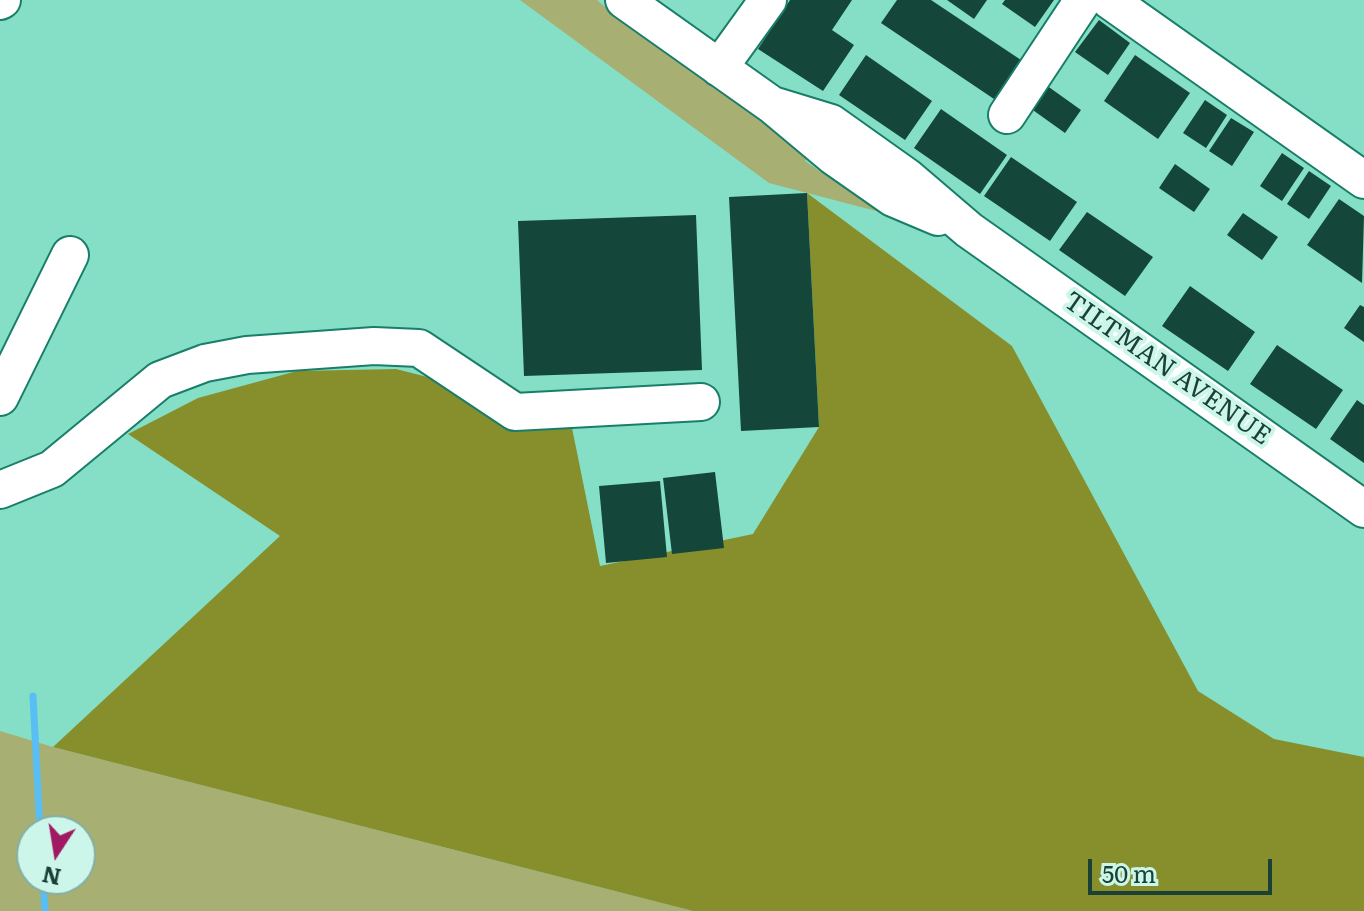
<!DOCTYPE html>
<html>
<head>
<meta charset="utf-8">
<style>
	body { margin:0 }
	#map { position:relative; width:1364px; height:911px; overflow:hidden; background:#85dfc6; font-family:Literata,serif }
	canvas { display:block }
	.north { position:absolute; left:16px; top:815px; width:80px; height:80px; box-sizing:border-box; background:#ccf6e9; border:2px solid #85aea2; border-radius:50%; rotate:192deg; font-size:22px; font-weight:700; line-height:32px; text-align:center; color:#1b4137 }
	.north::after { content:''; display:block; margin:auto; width:28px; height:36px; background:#a21963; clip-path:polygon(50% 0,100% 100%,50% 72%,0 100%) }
	.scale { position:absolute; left:1088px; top:859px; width:184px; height:36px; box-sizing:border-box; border:4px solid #1b4137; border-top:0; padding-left:10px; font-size:24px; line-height:28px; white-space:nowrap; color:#1b4137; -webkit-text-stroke:6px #ccf6e9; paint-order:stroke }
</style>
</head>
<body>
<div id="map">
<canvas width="1364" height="911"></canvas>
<div class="north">N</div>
<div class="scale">50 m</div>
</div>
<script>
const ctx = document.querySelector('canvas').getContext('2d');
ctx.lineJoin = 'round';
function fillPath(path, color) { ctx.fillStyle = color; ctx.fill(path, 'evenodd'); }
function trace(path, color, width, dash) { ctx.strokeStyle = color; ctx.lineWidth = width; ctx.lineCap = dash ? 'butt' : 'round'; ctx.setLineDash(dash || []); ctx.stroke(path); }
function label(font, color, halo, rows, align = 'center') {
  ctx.font = font + ' Literata,serif'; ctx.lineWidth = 8; ctx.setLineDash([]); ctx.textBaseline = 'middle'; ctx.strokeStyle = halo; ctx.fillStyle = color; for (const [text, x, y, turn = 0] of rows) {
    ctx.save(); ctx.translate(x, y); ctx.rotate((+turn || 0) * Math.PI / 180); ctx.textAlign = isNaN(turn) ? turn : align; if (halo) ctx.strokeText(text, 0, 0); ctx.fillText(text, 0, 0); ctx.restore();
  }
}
fillPath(new Path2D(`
	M520 0H597L635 32 667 50 810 151 805 161 880 212 769 183Z
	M0 731 53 747 693 911H0ZM32 831H80V879H32Z`), '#a7af73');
fillPath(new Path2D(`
	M807 193 1012 346 1198 691 1274 739 1364 757V911H693L53 747 280 536 128 434 198 398 297 371 396 369 569 413 600 566 753 534 819 427Z`), '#868f2c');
trace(new Path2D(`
	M33 696 40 831
	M43 879 45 911`), '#58bef3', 7);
fillPath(new Path2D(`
	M790 0H852L832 30 854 45 823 91 758 49Z
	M897 0H931L1027 64 1000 103 881 23Z
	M947 0H987L974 19Z
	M1005 0H1054L1035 27 1002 4Z
	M1099 20 1130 43 1108 75 1075 52Z
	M866 55 932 101 905 140 839 95Z
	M1135 55 1190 93 1158 139 1104 101Z
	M1046 85 1081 110 1065 133 1030 108Z
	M1205 100 1227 115 1206 148 1183 133Z
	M941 109 1007 155 980 194 914 148Z
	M1231 118 1254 132 1232 166 1209 151Z
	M1282 153 1304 168 1282 201 1260 186Z
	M1011 157 1077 202 1050 241 984 196Z
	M1175 164 1210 189 1194 212 1159 188Z
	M1309 171 1331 186 1309 219 1287 204Z
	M807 193 819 427 741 431 729 197Z
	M1339 199 1364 216 1362 283 1307 245Z
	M1087 212 1153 257 1125 296 1059 250Z
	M1243 213 1278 237 1262 260 1227 235Z
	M696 215 702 370 524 376 518 221Z
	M1190 286 1255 332 1228 371 1162 326Z
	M1360 305 1364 307V342L1344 328Z
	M1277 345 1343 390 1316 429 1250 384Z
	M1357 400 1364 405V463L1330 439Z
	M715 472 724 548 672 554 663 478Z
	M660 481 667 557 606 563 599 486Z`), '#14463a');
const minor = new Path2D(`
	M624 0 772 105 833 156 893 198 938 217
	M1109 0 1364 180
	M0 1 2 0
	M719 68 768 0
	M772 105 831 123 907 177 969 230 1364 509
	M1007 115 1083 0
	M0 397 70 255
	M0 490 52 469 160 380 205 363 247 355 374 346 419 348 515 412 701 402`);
trace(minor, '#197e69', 40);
trace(minor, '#fff', 36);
label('26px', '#1b4137', '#ccf6e9', [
	["TILTMAN AVENUE",1167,369,35]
]);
</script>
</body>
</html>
